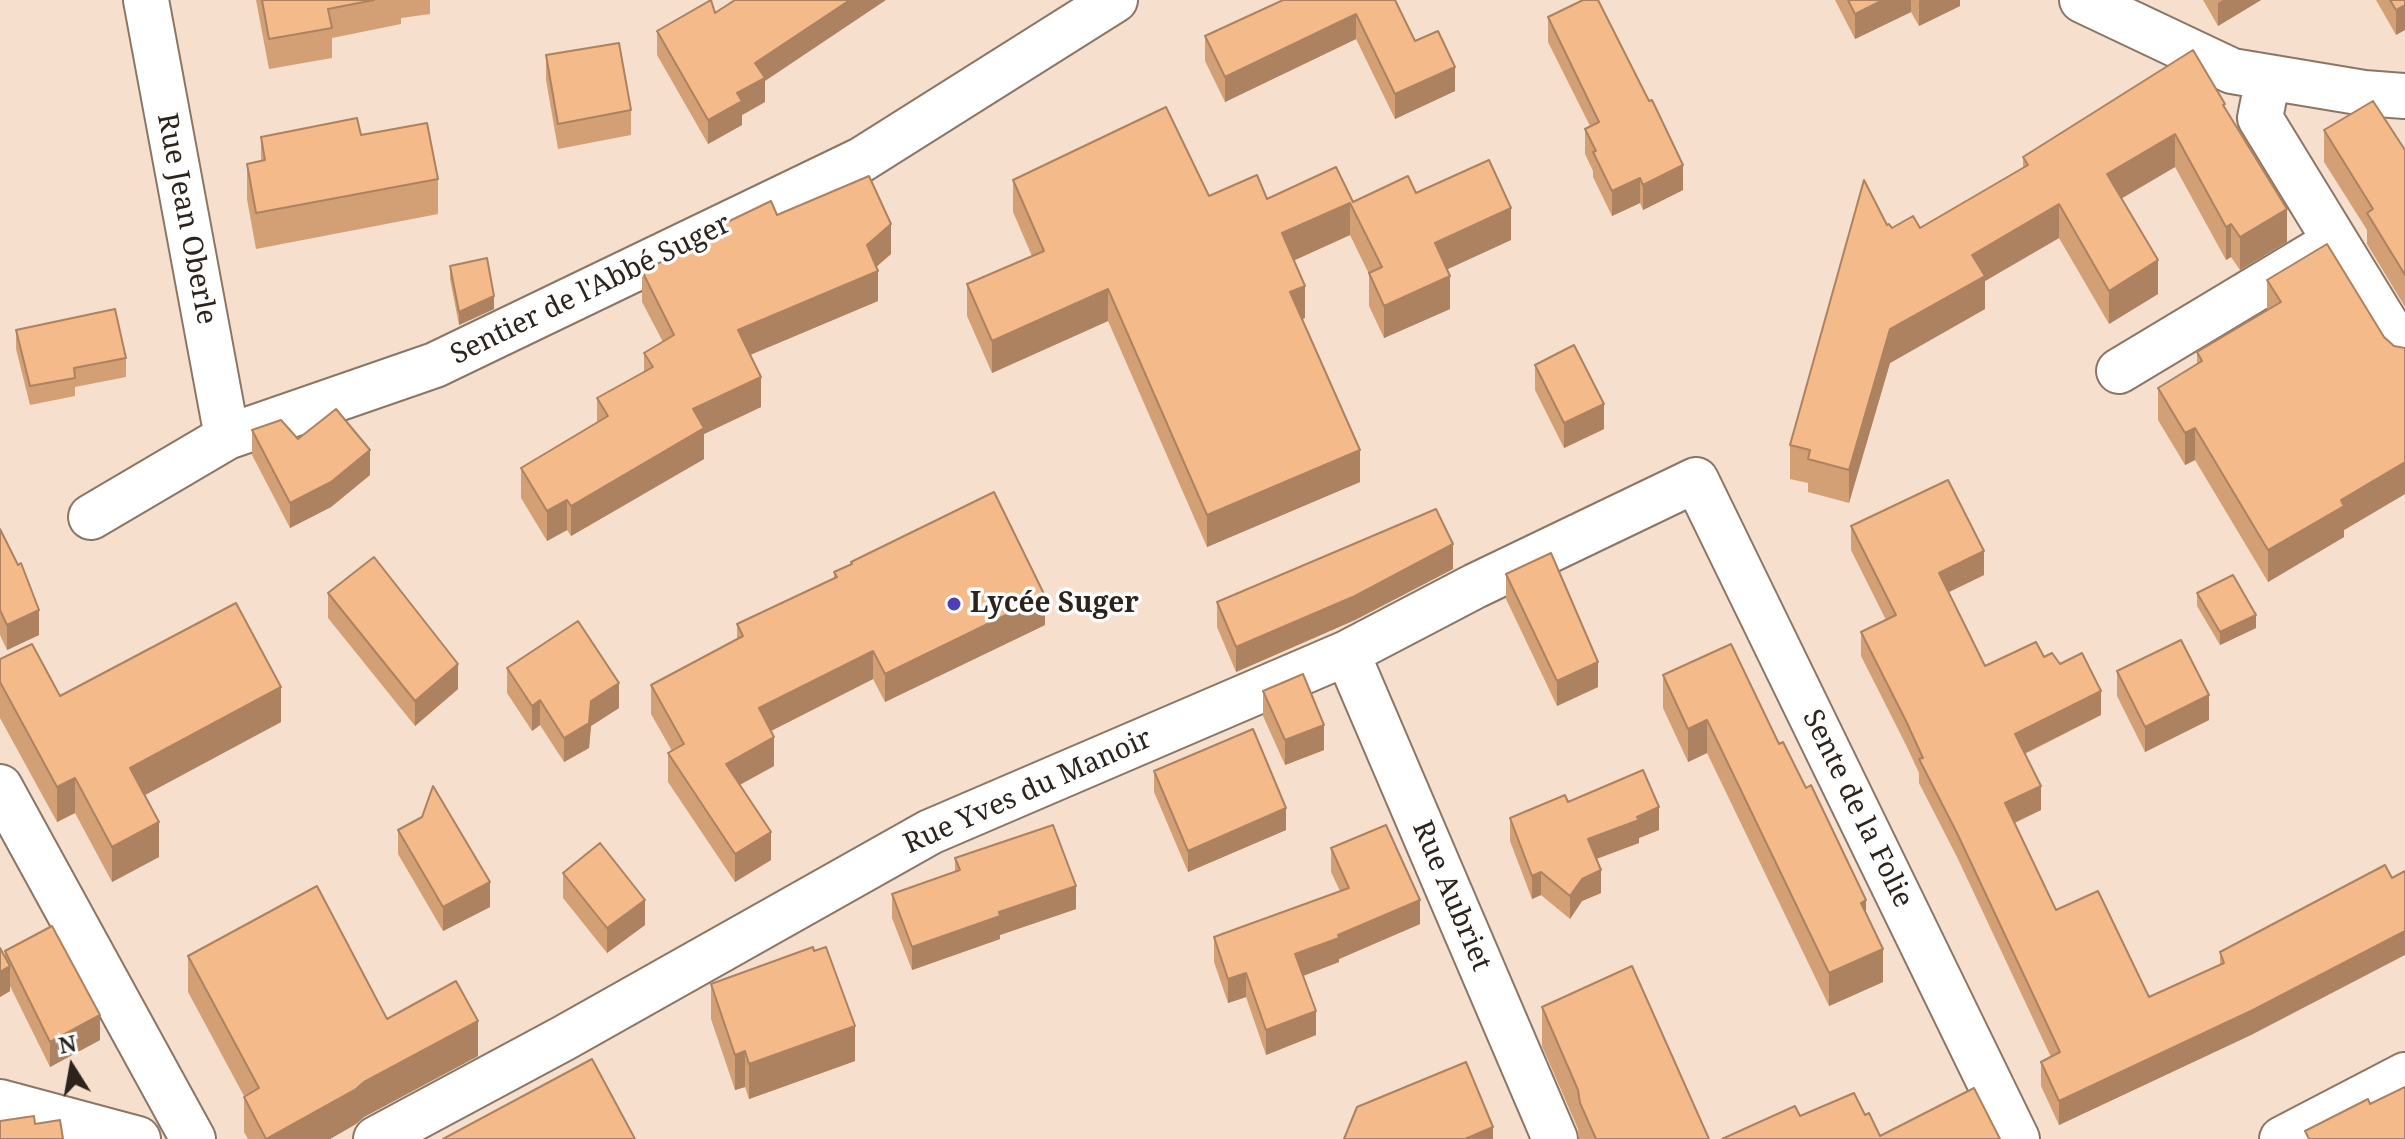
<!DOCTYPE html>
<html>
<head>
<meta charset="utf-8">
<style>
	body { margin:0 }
	#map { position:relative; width:2405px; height:1139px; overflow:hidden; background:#f6dfcc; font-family:"Noto Serif",serif }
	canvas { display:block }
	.north { position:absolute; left:32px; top:1027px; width:80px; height:80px; -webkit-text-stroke:6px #fff; paint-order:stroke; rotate:349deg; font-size:22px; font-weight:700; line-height:32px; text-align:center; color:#2c231c }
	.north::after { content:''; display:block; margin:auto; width:28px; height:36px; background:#2c231c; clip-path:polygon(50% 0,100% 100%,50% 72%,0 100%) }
</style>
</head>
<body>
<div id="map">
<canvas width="2405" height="1139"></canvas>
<div class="north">N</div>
</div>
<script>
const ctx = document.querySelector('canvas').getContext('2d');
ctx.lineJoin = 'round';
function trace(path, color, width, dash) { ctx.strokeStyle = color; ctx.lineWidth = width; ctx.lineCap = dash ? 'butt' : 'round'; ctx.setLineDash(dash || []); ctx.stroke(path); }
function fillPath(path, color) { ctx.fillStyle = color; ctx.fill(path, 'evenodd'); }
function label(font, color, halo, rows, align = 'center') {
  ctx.font = font + ' "Noto Serif",serif'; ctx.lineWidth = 7; ctx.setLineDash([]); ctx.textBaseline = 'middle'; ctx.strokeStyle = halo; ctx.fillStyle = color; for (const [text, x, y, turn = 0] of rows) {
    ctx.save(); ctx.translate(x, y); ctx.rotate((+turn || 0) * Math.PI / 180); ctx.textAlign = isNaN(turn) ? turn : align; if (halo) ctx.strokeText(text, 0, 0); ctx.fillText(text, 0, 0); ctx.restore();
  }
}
const minor = new Path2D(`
	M146 0 227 437
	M2082 0 2232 71 2364 93 2405 96
	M2268 78 2260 118 2405 355
	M2119 371 2317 252
	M91 517 227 437 435 365 861 160 1115 0
	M1347 653 1555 1139
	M0 787 193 1139
	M0 1102 138 1139
	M376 1139 564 1038 930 832 1347 653 1475 586 1696 480 2017 1139
	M2282 1139 2405 1075`);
trace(minor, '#8b7666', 48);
trace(minor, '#fff', 44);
fillPath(new Path2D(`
	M256 0H430V14L401 18V24L332 38V58L269 69Z
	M1395 0 1415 41 1455 91 1395 119 1356 39 1225 102 1205 61V36Z
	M1835 0H1960V6L1919 26 1911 12 1855 39Z
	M2203 0H2261L2218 26Z
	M2376 0H2405L2396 35Z
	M715 13 765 81V102L742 115V125L708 144 657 55V31Z
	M1548 17 1683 190 1643 210 1640 203 1612 216 1593 177V171L1585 154V129L1590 126 1548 42Z
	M546 55 631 110V135L558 149 546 80Z
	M2225 109 2287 242 2240 270 2231 257 2226 260 2175 167 2122 198 2158 294 2109 324 2059 238 1985 281V309L1890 363 1849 503 1808 492V483L1790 479V445L1887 225 1892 228H1920L2023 168V157Z
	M2324 130 2405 150V307L2367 244V230L2324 162Z
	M361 135 438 179V214L256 249 247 199V164L261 161V137Z
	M1013 180 1209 196 1267 199 1353 202 1416 193 1511 240 1447 269 1450 309 1384 338 1369 306V274L1350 235 1294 260 1305 318 1302 319 1360 482 1207 547 1108 321 992 373 967 316V284L1032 256 1013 212Z
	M777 215 891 254 876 267 878 301 750 355 761 407 704 434V459L571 536 567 530 547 541 521 498V468L597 422V398L644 372V353L663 342 642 302V271L692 247V239Z
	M450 266 494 309 459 325 450 279Z
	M2267 280 2405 494 2344 530V537L2268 582 2195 460 2185 465 2158 420V388L2197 365V352L2267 311Z
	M16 330 126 358V377L75 387V396L30 405 16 349Z
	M1535 365 1604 429 1564 448 1535 390Z
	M252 430 298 439 370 475 331 507 290 528 252 455Z
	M1851 526 1984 575 1948 592 1985 666 2044 657 2060 664 2101 715 2025 754 2041 810 2015 823 2056 910 2149 997 2220 965V952L2253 1034 2059 1125 2041 1086V1062L2051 1057 1957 857 1919 783V773L1906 745 1861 656V632L1886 620 1851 550Z
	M0 529 39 635 7 650 0 635Z
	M1453 569 1355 620 1236 672 1217 627V602Z
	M834 572 1045 625 885 702 873 679 771 731 774 766 740 785 771 860 735 882 668 782V753L672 751 651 714V685L737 639V624L834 578Z
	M1506 574 1598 687 1557 706 1506 599Z
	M328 593 458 689 415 726 328 618Z
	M2197 593 2256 628 2220 645 2197 606Z
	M0 659 60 696 281 722 145 795 159 857 112 882 75 813 57 822 0 718Z
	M507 668 619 708 591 726 589 748 564 762 540 725 532 731 507 693Z
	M2117 671 2209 720 2145 752 2117 696Z
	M1663 675 1779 744 1883 982 1829 1006 1707 753 1688 762 1663 708Z
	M1263 691 1324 750 1285 765 1263 716Z
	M1154 771 1286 830 1188 872 1154 792Z
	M1568 802 1659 830 1639 838V843L1596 859 1601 893 1582 901 1570 919 1541 895 1532 899 1510 841V818Z
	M398 830 490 907 443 931 398 854Z
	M1331 848 1420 924 1339 959V962L1303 976 1316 1035 1266 1055 1246 997 1228 1003 1214 962V937L1340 891 1331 872Z
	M955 858 1076 909 1000 935V939L912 970 892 918V894L955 872Z
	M563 873 645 925 607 953 563 898Z
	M0 948 5 957V951L100 1040 50 1067 10 986V991L0 997Z
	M188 956 387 1019 478 1056 364 1117 356 1124 330 1139H248L244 1132V1096L188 992Z
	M711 984 855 1061 749 1099 745 1087 735 1090 711 1019Z
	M1542 1007 1709 1139H1579L1578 1129 1542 1046Z`), '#d3a076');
fillPath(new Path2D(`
	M850 0H886L765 81V102L742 115V125L708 144V120L737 93 755 63Z
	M1883 0H1911V12L1855 39V14Z
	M1920 0H1960V6L1919 26V1Z
	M2223 0H2261L2218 26V3Z
	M2405 5V30L2396 35V10Z
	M1356 14V39L1225 102V77Z
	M1455 67V91L1395 119V94Z
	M2175 134V167L2107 207V174Z
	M1683 165V190L1643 210V185Z
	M1640 178V203L1612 216V191Z
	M1350 203V235L1282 266V233Z
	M2059 204V238L1985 281V309L1890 363 1849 503V470L1890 329 1972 255Z
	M1511 208V240L1435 275V243Z
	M2287 209V242L2240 270V237Z
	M891 224V254L867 275 878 271V301L738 360V330L867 245Z
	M2231 224V257L2226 260V227Z
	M2158 260V294L2109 324V291Z
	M1450 276V309L1384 338V306Z
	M1305 286V318L1290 325V292Z
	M1108 289V321L992 373V341Z
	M494 296V309L459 325V312Z
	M761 377V407L704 434V459L571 536V506L693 409Z
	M1604 404V429L1564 448V423Z
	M2195 428V460L2185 465V433Z
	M370 450V475L331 507 290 528V503Z
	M1360 450V482L1207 547V515Z
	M2405 462V494L2344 530V537L2268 582V550L2341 500Z
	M567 500V530L547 541V511Z
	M1453 544V569L1355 620 1236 672V647Z
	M1984 551V575L1939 597V573Z
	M1045 596V625L885 702V674Z
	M39 610V635L7 650V625Z
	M2256 615V628L2220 645V632Z
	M873 651V679L759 737V708Z
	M1598 662V687L1557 706V681Z
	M458 664V689L415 726V701Z
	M619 683V708L591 726 589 748 564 762V738L591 701Z
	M281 687V722L130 803V768Z
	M2101 691V715L2015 758V734Z
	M2209 695V720L2145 752V727Z
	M540 700V725L532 731V706Z
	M1707 720V753L1688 762V729Z
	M1324 725V750L1285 765V740Z
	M774 737V766L726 792V764Z
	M75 778V813L57 822V787Z
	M2041 786V810L2005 827V803Z
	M1659 807V830L1639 838V843L1588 862V839Z
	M1286 808V830L1188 872V851Z
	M159 822V857L112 882V847Z
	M771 832V860L735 882V854Z
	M1601 870V893L1582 901 1570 919V896L1582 879Z
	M1541 872V895L1532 899V876Z
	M490 882V907L443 931V907Z
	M1076 886V909L1000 935V939L912 970V947L999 912Z
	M645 900V925L607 953V928Z
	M1420 900V924L1339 959V962L1295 979V954Z
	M1866 900V933L1861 903Z
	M2405 931V955L2253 1034 2059 1125V1101Z
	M1883 949V982L1829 1006V973Z
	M10 966V991L0 997V972Z
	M1246 973V997L1228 1003V979Z
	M1316 1011V1035L1266 1055V1030Z
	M100 1015V1040L50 1067V1042Z
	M478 1021V1056L364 1117 356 1124 330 1139H266L364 1082Z
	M855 1026V1061L749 1099V1064Z
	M745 1051V1087L735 1090V1055Z
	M1493 1127V1139H1465Z`), '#ac8260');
const building = new Path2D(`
	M262 0H374L328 9 332 28 269 39Z
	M711 0 715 13 735 0H850L755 63 765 78 737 93 742 101 708 120 657 31Z
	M1283 0H1395L1415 41 1438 31 1455 67 1395 94 1356 14 1225 77 1205 36Z
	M1583 0H1598L1649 101 1652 100 1683 165 1643 185 1640 178 1612 191 1593 152 1596 151 1585 129 1599 122 1548 17Z
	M1848 0H1883L1855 14Z
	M2390 0H2405V5L2396 10Z
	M619 43 631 110 558 124 546 55Z
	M2193 50 2225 104 2223 105 2287 209 2240 237 2231 224 2226 227 2175 134 2107 174 2158 260 2109 291 2059 204 1972 255 1985 276 1890 329 1849 470 1808 459 1810 450 1790 445 1864 180 1887 225 1889 224 1892 228 1913 216 1920 228 2028 165 2023 157Z
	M2373 101 2405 150V275L2367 213 2373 209 2324 130Z
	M1166 107 1209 196 1257 175 1267 199 1336 167 1353 202 1408 176 1416 193 1489 160 1511 208 1435 243 1450 276 1384 306 1369 273 1382 267 1350 203 1282 233 1305 286 1290 292 1360 450 1207 515 1108 289 992 341 967 284 1044 251 1013 180Z
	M357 118 361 135 427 123 438 179 256 213 247 164 265 160 261 137Z
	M869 176 891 224 867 245 878 271 738 330 761 377 693 409 704 428 571 506 567 500 547 511 521 468 608 416 597 398 653 367 644 353 674 335 642 271 695 246 692 239 771 201 777 215Z
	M2327 244 2384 337 2394 346 2405 348V462L2341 500 2344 506 2268 550 2195 428 2185 433 2158 388 2202 361 2197 352 2281 302 2267 280Z
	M487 258 494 296 459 312 450 266Z
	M115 309 126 358 74 368 75 378 30 386 16 330Z
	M1574 345 1604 404 1564 423 1535 365Z
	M336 409 370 450 331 482 290 503 252 430 281 420 298 439Z
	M1948 480 1984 551 1939 573 1985 666 2036 642 2044 657 2052 653 2060 664 2082 653 2101 691 2015 734 2041 786 2005 803 2056 910 2098 891 2149 997 2224 963 2220 952 2385 865 2392 878 2405 871V931L2253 1010 2059 1101 2041 1062 2060 1052 1957 833 1919 759 1923 758 1906 721 1861 632 1896 615 1851 526Z
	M994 492 1045 596 885 674 873 651 759 708 774 737 726 764 771 832 735 854 668 753 684 744 651 685 743 636 737 624 837 577 834 572 852 564 851 562Z
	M1436 509 1453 544 1355 596 1236 647 1217 602Z
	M0 529 18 565 21 563 39 610 7 625 0 610Z
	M1551 553 1598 662 1557 681 1506 574Z
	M374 557 458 664 415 701 328 593Z
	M2233 575 2256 615 2220 632 2197 593Z
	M236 603 281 687 130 768 159 822 112 847 75 778 57 787 0 682V659L32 644 60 696Z
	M578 621 619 683 591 701 589 723 564 738 540 700 532 706 507 668Z
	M2181 640 2209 695 2145 727 2117 671Z
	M1731 644 1779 744 1783 742 1806 788 1811 785 1866 900 1861 903 1883 949 1829 973 1707 720 1688 729 1663 675Z
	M1303 674 1324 725 1285 740 1263 691Z
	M1253 729 1286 808 1188 851 1154 771Z
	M1643 770 1659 807 1637 817 1639 820 1588 839 1601 870 1582 879 1570 896 1541 872 1532 876 1510 818 1565 795 1568 802Z
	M433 786 490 882 443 907 398 830 422 817Z
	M1053 825 1076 886 999 912 1000 916 912 947 892 894 960 870 955 858Z
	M1386 825 1420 900 1338 935 1339 938 1295 954 1316 1011 1266 1030 1246 973 1228 979 1214 937 1349 888 1331 848Z
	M600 843 645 900 607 928 563 873Z
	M317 886 387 1019 456 981 478 1021 364 1082 356 1089 266 1139 244 1097 259 1088 188 956Z
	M52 926 100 1015 50 1042 5 951Z
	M813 947 814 951 826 947 855 1026 749 1064 745 1051 735 1055 711 984Z
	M0 948 10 966 0 972Z
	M1632 966 1709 1139H1596L1580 1103 1578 1090 1542 1007Z
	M592 1059 635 1139H443Z
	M1466 1062 1493 1127 1465 1139H1344L1357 1107Z
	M2405 1087V1139H2309L2305 1131 2368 1099 2370 1104Z
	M1974 1088 2000 1139H1722L1795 1106 1800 1116 1854 1093 1865 1115 1869 1113 1880 1136Z
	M34 1116 35 1124 60 1120 63 1139H0V1121Z`);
fillPath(building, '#f5ba89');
trace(building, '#ac8260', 2);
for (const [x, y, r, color] of [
	[954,604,8,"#4f3fb6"]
]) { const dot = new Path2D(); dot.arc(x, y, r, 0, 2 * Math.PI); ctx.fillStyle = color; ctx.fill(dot); trace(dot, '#fff', 3); }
label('28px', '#2c231c', '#fff', [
	["Rue Jean Oberle",186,219,79],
	["Sentier de l'Abbé Suger",591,290,-26],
	["Rue Yves du Manoir",1028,792,-24],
	["Sente de la Folie",1857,809,64],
	["Rue Aubriet",1451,896,67]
]);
label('bold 28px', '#2c231c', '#fff', [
	["Lycée Suger",970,604]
], 'left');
</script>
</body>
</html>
